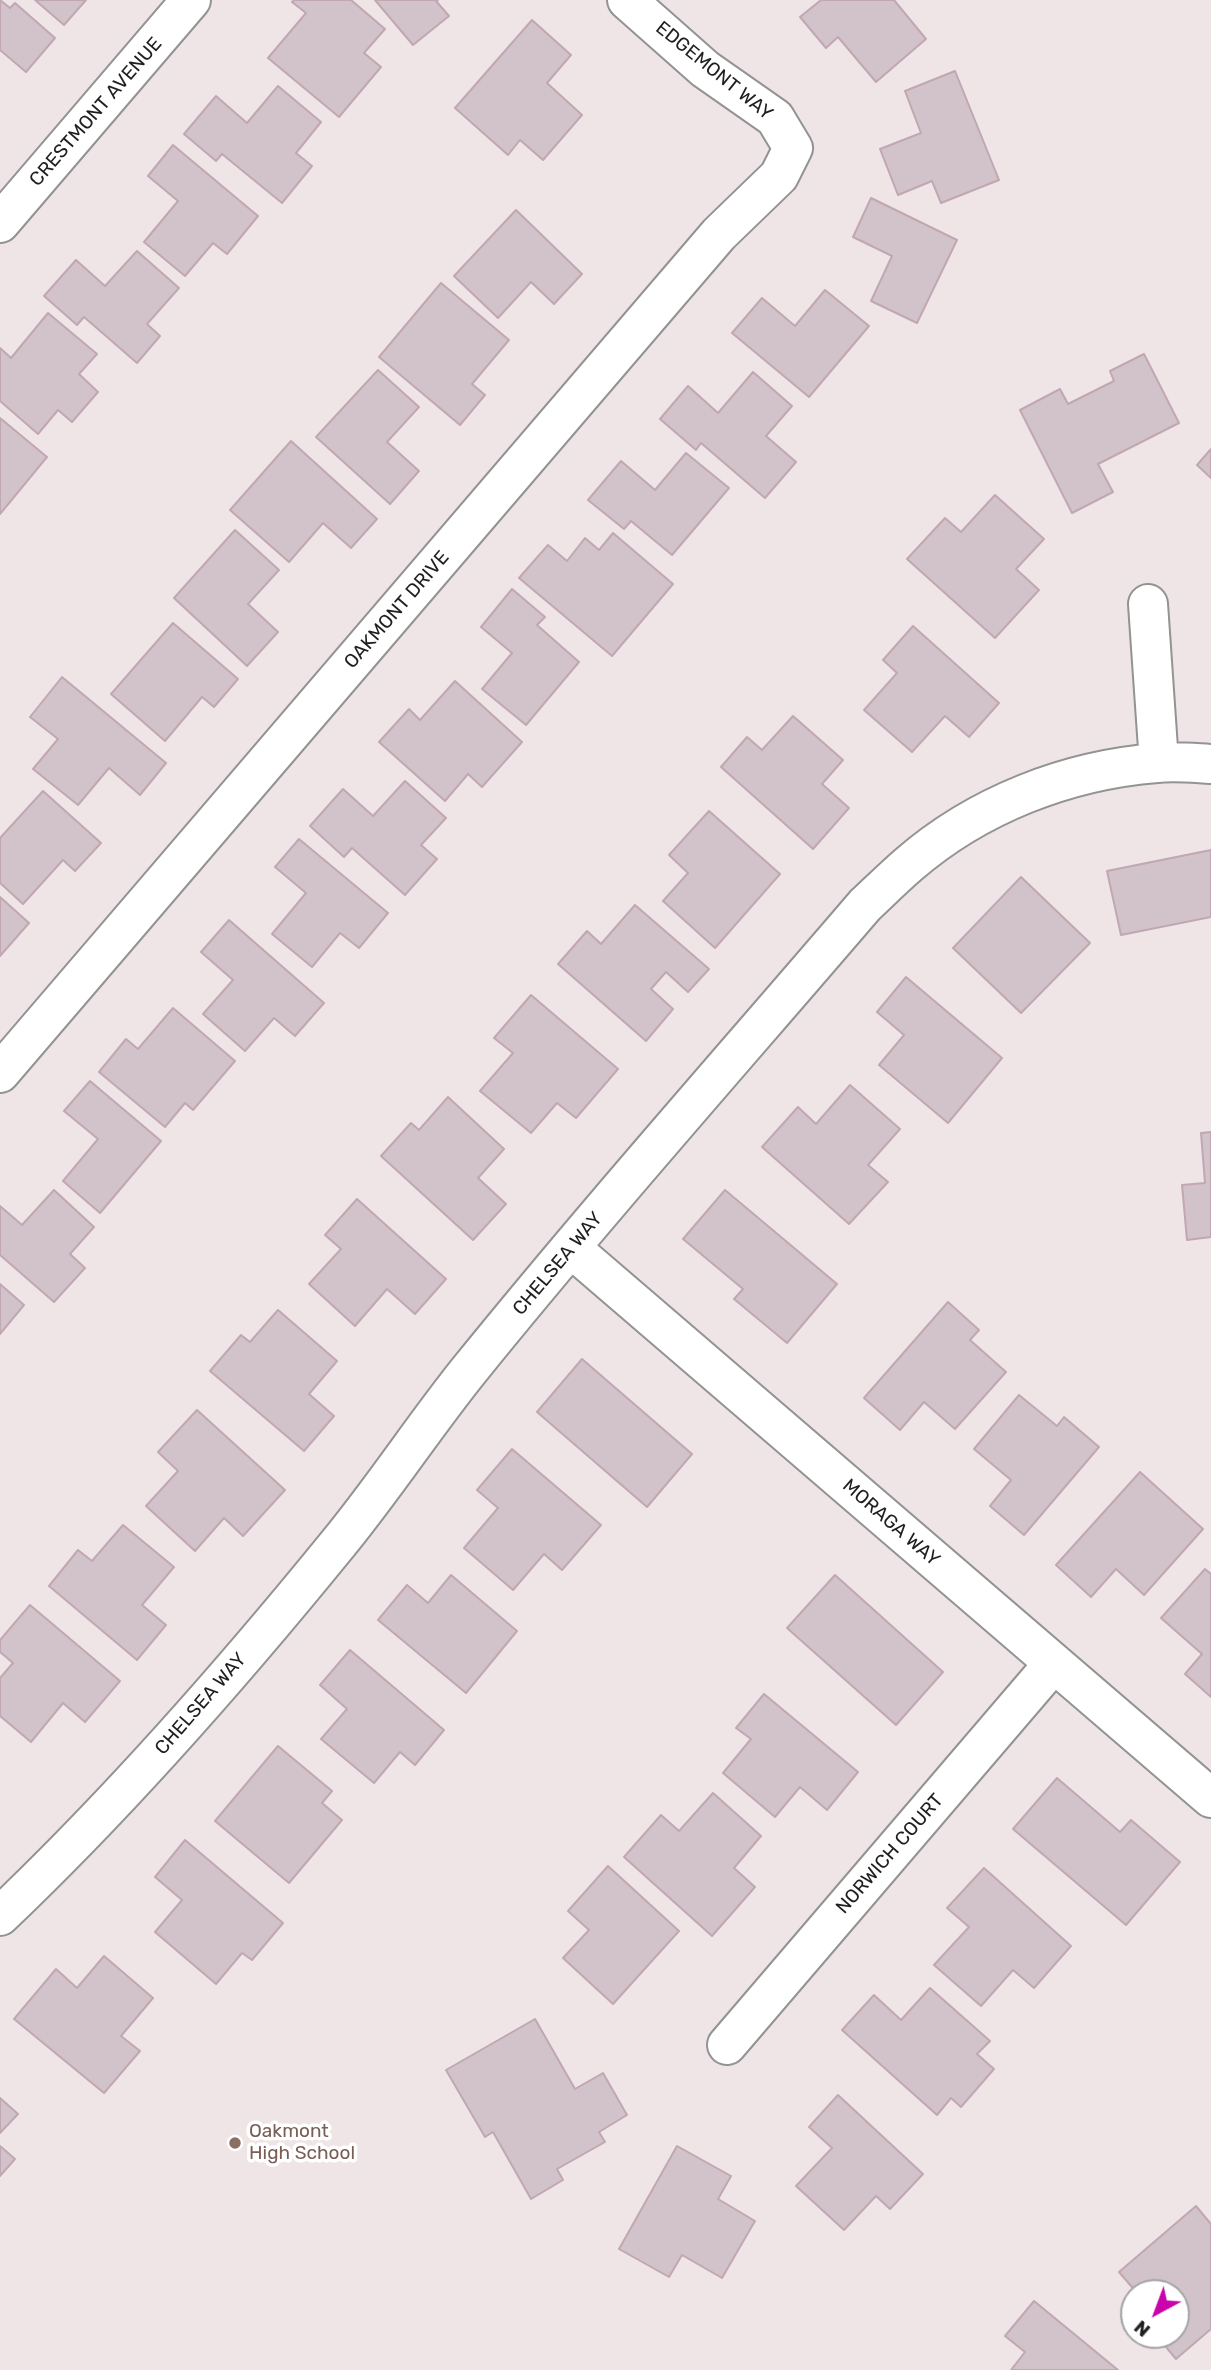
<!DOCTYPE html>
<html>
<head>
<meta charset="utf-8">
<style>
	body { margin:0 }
	#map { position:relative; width:1211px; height:2370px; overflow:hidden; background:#efe5e7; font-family:Rubik,sans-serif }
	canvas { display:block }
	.north { position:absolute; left:1120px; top:2279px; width:70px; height:70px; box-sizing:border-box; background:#fff; border:2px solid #a5a5a5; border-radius:50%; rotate:221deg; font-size:19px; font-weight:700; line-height:28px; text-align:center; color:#1f1f1f }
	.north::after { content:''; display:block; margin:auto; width:24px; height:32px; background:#c904aa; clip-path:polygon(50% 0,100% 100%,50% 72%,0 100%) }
</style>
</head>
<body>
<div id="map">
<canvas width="1211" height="2370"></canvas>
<div class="north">N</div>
</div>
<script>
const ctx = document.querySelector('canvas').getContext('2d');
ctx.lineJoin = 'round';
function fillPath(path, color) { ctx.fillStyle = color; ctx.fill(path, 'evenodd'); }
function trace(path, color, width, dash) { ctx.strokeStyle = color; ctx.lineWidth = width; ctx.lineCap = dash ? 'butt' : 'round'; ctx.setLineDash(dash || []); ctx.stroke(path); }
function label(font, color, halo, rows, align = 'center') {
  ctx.font = font + ' Rubik,sans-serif'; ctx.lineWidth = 7; ctx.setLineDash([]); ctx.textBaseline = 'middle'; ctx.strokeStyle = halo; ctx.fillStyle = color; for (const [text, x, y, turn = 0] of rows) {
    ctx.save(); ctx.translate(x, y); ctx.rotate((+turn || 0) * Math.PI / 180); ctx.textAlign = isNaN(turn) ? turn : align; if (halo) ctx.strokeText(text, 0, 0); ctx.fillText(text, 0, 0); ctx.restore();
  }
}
const building = new Path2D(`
	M0 0 10 8 15 3 55 38 26 72 0 50Z
	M35 0H86L64 25Z
	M294 0H351L385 29 364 53 381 67 339 117 268 58 306 13 292 2Z
	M375 0H438L436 1 449 16 413 45Z
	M821 0H894L926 39 876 82 838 37 826 48 800 17Z
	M532 20 571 55 547 83 582 115 543 160 520 140 508 155 455 108Z
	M955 71 999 180 941 203 932 181 898 195 880 149 921 133 905 91Z
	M278 86 321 122 296 153 312 166 282 203 222 154 216 161 184 134 216 96 247 123Z
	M173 145 258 216 227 254 213 243 185 276 144 242 178 201 148 176Z
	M871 198 957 240 917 323 871 301 892 256 853 237Z
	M516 210 582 274 554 304 531 282 498 318 454 276Z
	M137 251 179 288 147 324 160 336 137 363 84 317 77 325 44 296 76 260 105 286Z
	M441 283 509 340 472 384 485 395 460 425 379 357Z
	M825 290 869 326 809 397 732 333 762 298 795 326Z
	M48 313 97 354 79 374 98 392 72 422 58 410 38 434 0 401V348L11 358Z
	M1144 354 1179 423 1098 464 1113 492 1072 513 1020 410 1060 389 1068 404 1114 381 1110 371Z
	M378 370 419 407 387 442 419 471 390 504 316 437Z
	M753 372 792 406 766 436 796 462 765 498 701 443 696 450 660 419 688 386 718 413Z
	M0 418 47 457 0 514Z
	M291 441 377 519 351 548 323 523 289 562 230 510Z
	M1211 449V478L1197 465Z
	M686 453 729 488 672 555 631 521 624 529 588 500 621 461 655 490Z
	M995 495 1044 539 1016 569 1039 590 995 638 907 559 945 518 961 532Z
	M235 530 279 570 248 604 278 632 247 666 174 598Z
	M613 533 673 584 612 656 519 578 548 545 567 561 585 538 599 550Z
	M512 589 545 617 537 625 579 662 526 725 482 689 512 653 481 627Z
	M173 623 238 679 214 707 202 697 165 741 111 694Z
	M913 626 999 703 969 737 945 716 912 752 864 710 897 673 883 660Z
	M62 677 166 763 140 795 109 768 78 805 33 769 58 739 30 717Z
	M455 681 522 742 482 787 468 774 445 801 379 742 409 709 420 720Z
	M793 716 843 760 822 784 849 808 813 849 721 767 747 737 762 750Z
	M405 781 446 818 421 845 437 859 405 895 352 848 344 857 310 826 343 789 373 816Z
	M43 791 101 843 75 871 63 860 23 904 0 883V838Z
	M709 811 780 874 715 948 663 901 688 873 669 855Z
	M299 839 388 913 359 948 340 933 312 967 272 934 306 893 275 867Z
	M1211 850V917L1121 935 1107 871Z
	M1021 877 1090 943 1021 1013 953 948Z
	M0 897 29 923 0 956Z
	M635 905 709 969 688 992 666 972 651 989 673 1009 646 1041 558 964 587 931 601 944Z
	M229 920 324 1003 295 1036 274 1018 245 1051 203 1014 233 980 201 952Z
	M906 977 1002 1058 948 1123 879 1065 904 1035 877 1012Z
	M531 995 618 1069 576 1118 557 1103 531 1133 480 1091 513 1053 494 1038Z
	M173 1008 235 1061 193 1110 185 1103 165 1127 99 1072 126 1039 138 1049Z
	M90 1081 161 1141 100 1213 63 1181 98 1139 64 1111Z
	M850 1085 900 1129 868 1165 888 1182 849 1224 762 1147 798 1107 816 1124Z
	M448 1097 504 1149 478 1178 506 1204 473 1240 381 1156 411 1123 419 1130Z
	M1211 1132V1237L1187 1240 1182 1185 1205 1183 1201 1133Z
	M54 1190 94 1227 70 1254 85 1268 54 1302 0 1255V1206L22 1225Z
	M725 1190 837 1284 787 1343 734 1299 743 1289 683 1239Z
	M357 1199 446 1279 415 1314 387 1289 355 1326 309 1284 341 1249 325 1235Z
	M0 1284 24 1305 0 1334Z
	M948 1302 979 1330 970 1340 1006 1372 955 1429 924 1402 900 1430 864 1398Z
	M278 1310 337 1361 309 1394 334 1416 304 1451 210 1371 241 1335 250 1342Z
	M582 1359 692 1454 647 1507 537 1412Z
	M1019 1395 1057 1426 1064 1417 1099 1447 1024 1535 990 1506 1011 1480 974 1449Z
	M197 1410 285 1490 243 1536 224 1518 195 1551 146 1506 178 1471 158 1452Z
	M512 1449 601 1525 562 1570 544 1554 513 1590 464 1548 498 1508 477 1490Z
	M1140 1472 1203 1529 1144 1595 1116 1569 1091 1597 1056 1565Z
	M123 1525 174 1567 142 1605 166 1625 137 1660 49 1586 78 1550 92 1561Z
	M1205 1569 1211 1574V1697L1185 1674 1202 1654 1161 1618Z
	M451 1575 517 1631 466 1693 378 1620 407 1585 428 1603Z
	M835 1575 943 1672 896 1725 787 1628Z
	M30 1605 120 1681 85 1722 63 1703 31 1742 0 1716V1678L13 1663 0 1652V1640Z
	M350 1650 444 1730 415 1765 400 1752 374 1783 321 1739 347 1709 320 1685Z
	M764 1694 858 1772 827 1810 800 1787 775 1817 723 1773 751 1739 736 1728Z
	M278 1746 332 1791 322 1803 342 1820 289 1883 215 1821Z
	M1057 1778 1120 1832 1131 1820 1180 1862 1126 1925 1013 1829Z
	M713 1793 761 1836 734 1868 755 1887 712 1936 624 1857 661 1815 679 1831Z
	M185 1840 283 1923 252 1960 242 1953 216 1984 155 1932 182 1900 155 1877Z
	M608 1866 679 1931 613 2004 563 1958 589 1930 568 1911Z
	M984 1868 1071 1946 1034 1988 1013 1970 981 2006 934 1965 969 1927 947 1908Z
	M104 1956 153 1998 121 2036 140 2051 104 2093 14 2019 56 1969 77 1988Z
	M930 1988 990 2041 977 2054 994 2069 961 2107 951 2098 937 2115 842 2030 874 1995 901 2020Z
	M535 2019 575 2089 603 2073 627 2115 599 2132 605 2142 557 2169 563 2180 531 2199 493 2132 485 2137 446 2070Z
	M838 2095 923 2174 890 2209 876 2196 844 2230 796 2186 832 2148 809 2127Z
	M0 2098 18 2114 0 2133Z
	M0 2146 15 2159 0 2176Z
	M677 2146 731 2176 718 2199 755 2221 722 2278 682 2255 669 2277 619 2249Z
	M1196 2206 1211 2224V2329L1176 2359 1156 2335H1176V2293H1137L1119 2272Z
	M1034 2301 1118 2370H1011L1025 2352 1005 2336Z`);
fillPath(building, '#d2c2c9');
trace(building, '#c1a7b2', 2);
const street = new Path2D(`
	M0 223 191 0
	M1148 604 1159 763
	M0 1073 719 234 779 176 793 148 775 118 705 69 627 0
	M571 1248 1211 1798
	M0 1916C121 1801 232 1674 337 1545 384 1488 424 1426 470 1369 598 1211 733 1059 865 905 879 892 893 878 908 865 977 805 1067 770 1157 763 1175 761 1193 763 1211 764
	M727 2045 1054 1663`);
trace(street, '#939393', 42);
trace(street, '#fff', 38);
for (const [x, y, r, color] of [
	[235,2143,7,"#8d6e63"]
]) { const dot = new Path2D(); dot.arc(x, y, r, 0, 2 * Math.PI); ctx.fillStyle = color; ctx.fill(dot); trace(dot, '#fff', 2.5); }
label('19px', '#1f1f1f', '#fff', [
	["EDGEMONT WAY",714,71,39],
	["CRESTMONT AVENUE",96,112,-49],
	["OAKMONT DRIVE",397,610,-49],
	["CHELSEA WAY",558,1264,-50],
	["MORAGA WAY",891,1523,41],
	["CHELSEA WAY",201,1704,-49],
	["NORWICH COURT",890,1854,-49]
]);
label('19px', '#785e54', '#fff', [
	["Oakmont",249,2132],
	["High School",249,2154]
], 'left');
</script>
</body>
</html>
